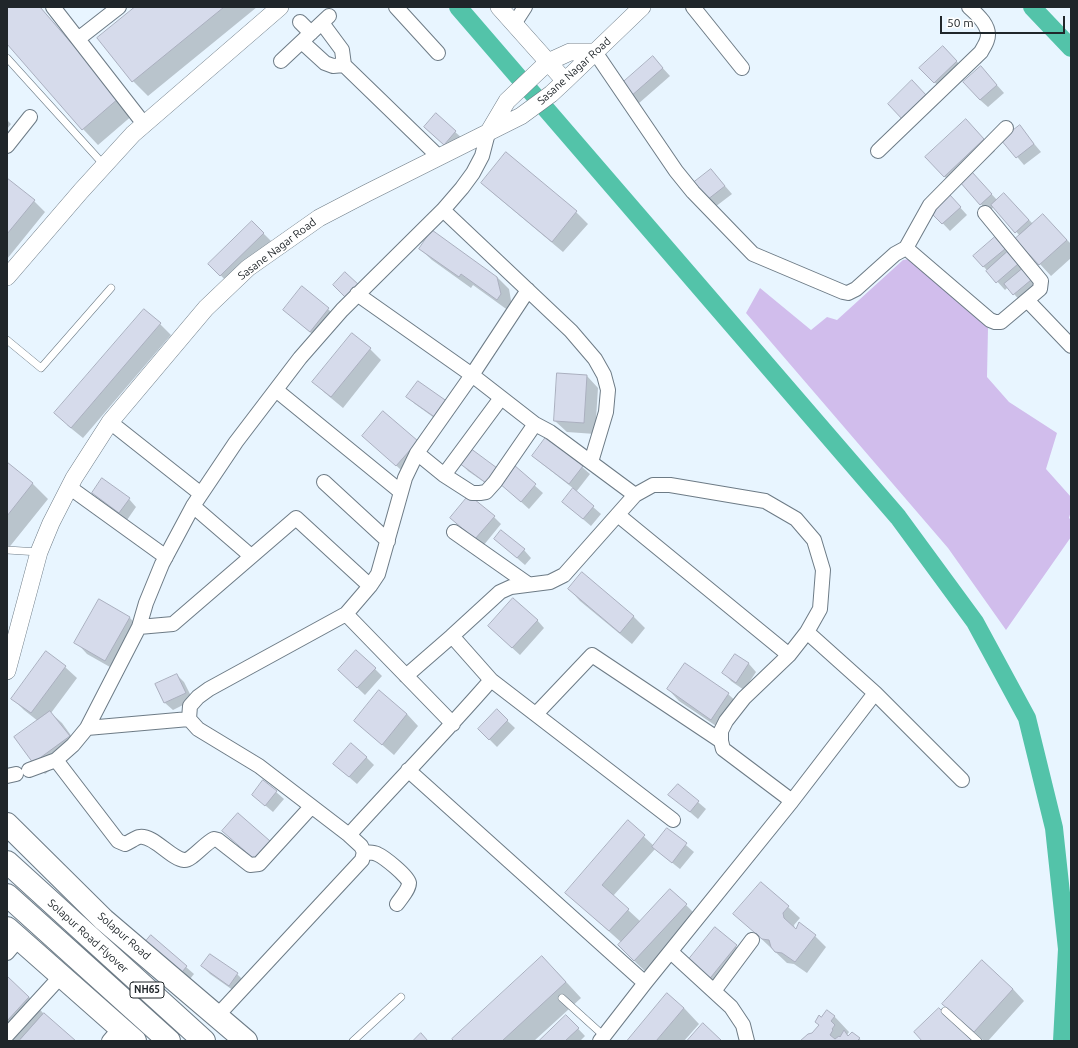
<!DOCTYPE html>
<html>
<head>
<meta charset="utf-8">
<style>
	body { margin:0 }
	#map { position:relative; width:1078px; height:1048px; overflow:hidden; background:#e8f5ff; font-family:Ubuntu,sans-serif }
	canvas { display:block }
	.frame { position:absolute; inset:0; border:8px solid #20262a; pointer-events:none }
	.scale { position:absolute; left:940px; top:16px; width:125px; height:18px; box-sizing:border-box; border:2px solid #20262a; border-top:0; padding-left:5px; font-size:12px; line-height:14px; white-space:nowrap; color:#20262a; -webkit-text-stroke:3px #fff; paint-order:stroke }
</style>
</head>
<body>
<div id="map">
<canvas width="1078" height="1048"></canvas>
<div class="frame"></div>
<div class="scale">50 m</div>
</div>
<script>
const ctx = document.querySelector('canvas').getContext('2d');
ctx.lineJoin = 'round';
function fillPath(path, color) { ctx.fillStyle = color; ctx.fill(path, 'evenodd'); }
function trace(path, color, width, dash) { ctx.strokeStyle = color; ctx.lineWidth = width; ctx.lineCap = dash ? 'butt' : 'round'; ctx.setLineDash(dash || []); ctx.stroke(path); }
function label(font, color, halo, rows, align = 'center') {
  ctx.font = font + ' Ubuntu,sans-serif'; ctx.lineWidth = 3; ctx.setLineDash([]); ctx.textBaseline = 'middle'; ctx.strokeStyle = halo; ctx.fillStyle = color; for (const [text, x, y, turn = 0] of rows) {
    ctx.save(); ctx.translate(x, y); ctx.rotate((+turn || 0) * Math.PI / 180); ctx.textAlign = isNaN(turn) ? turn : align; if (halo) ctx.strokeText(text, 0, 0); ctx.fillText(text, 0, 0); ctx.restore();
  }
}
fillPath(new Path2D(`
	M909 259 988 328 987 377 1009 402 1057 433 1046 469 1071 497V511L1069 518 1071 520V537L1006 630 948 548 746 313 760 288 811 330 827 317 837 320 903 260Z`), '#d1bdec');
fillPath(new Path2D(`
	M7 7H40L134 114 98 145 83 129 7 43Z
	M136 7H257L148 96 133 81Z
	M943 47 964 69 942 90 921 68Z
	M660 65 670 76 638 104 621 85Z
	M988 75 1004 93 988 107 980 100Z
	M436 115 463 139 452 151 433 134Z
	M7 120 11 124 7 129Z
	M1020 127 1041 152 1024 165 1003 140Z
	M977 132 995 151 972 173 997 200 1004 194 1033 224 1043 215 1071 244V258L1051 276 1017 239 1020 236 994 207 988 212 961 182 956 188 944 176Z
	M507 154 576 212 588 224 563 252 494 194 482 183Z
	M711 170 732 194 715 207 708 200Z
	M7 179 34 201 45 212 7 259Z
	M957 204 967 215 950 231 933 213Z
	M252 222 271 241 228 283 210 264Z
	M1002 246 1038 288 1021 302 1008 287 1005 290 974 256Z
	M420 249 497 277 509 289 512 306 509 311 473 285 471 288 432 260Z
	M302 287 336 316 318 339 284 310Z
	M160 324 171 335 83 438 67 425Z
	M370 349 381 360 343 408 325 393 314 382Z
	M587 376 598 388 595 434 567 432 555 421Z
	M408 397 447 402 444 425 415 404Z
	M417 442 429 453 408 476 375 447Z
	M533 456 582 467 590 474 576 492 601 514 591 526 563 502 574 489 541 463Z
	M7 463 33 484 48 499 7 550Z
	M461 463 496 469 514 467 543 493 529 509 499 482 494 489 468 471Z
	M93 493 129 499 136 507 127 520 100 500Z
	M494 517 501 524 483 546 451 518Z
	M503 546 524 550 531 558 525 565Z
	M582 574 634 617 645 628 632 644 580 601 569 589Z
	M100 601 130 618 141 629 117 671 87 654 76 642Z
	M537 620 544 628 520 655 497 634Z
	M736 655 749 664 756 672 744 690 731 681 724 673Z
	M65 667 77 678 51 713 62 723 80 748 45 774 34 762 38 721 24 710 12 698Z
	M375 669 382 676 365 695 347 678Z
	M177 675 184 682 193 700 173 710 165 703 156 685Z
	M668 689 728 694 740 705 722 730 679 701Z
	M379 692 407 714 418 726 394 755 355 721Z
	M497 711 515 728 497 747 479 729Z
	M366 757 374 765 357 784 334 764Z
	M678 785 706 809 698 819 670 795Z
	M276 792 284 799 273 812 253 795Z
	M628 822 654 846 667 829 694 852 680 869 655 849 613 896 641 922 686 905 697 916 646 972 630 957 622 943 566 893Z
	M788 907 800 918 794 925 795 929 815 936 826 947 807 973 794 964 787 963 735 914Z
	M715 928 748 957 719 992 698 975Z
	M151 953 186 967 194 974 186 984Z
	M210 955 237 974 245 982 237 993 210 974 202 966Z
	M557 972 581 998 534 1041H455Z
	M7 978 29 997 43 1013 74 1041H23L20 1039 18 1041H7Z
	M1013 989 1024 1001 988 1041H984L955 1015Z
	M684 1008 699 1024 684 1041H628Z
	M566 1016 585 1036 580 1041H540Z
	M834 1016 849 1032 847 1035 849 1037 852 1033 862 1041H802L813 1034 820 1025 821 1018Z`), '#0003');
trace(new Path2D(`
	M458 7 898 517 975 622 1027 718 1054 828 1067 949 1062 1041
	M1032 7 1071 48`), '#53c3a9', 18);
const building = new Path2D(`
	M7 7H40L119 98 82 130 7 44Z
	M135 7H224L132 82 97 38Z
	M943 46 957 61 934 83 919 68Z
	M653 56 663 68 630 97 620 85Z
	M981 66 997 85 980 100 963 82Z
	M912 80 927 96 903 120 888 104Z
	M436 113 456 131 444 145 424 127Z
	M966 119 984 139 944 177 925 157Z
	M1020 125 1034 144 1016 158 1001 140Z
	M506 152 577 211 552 242 481 183Z
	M711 169 725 186 707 200 693 183Z
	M972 172 992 194 980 205 960 182Z
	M7 178 35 200 7 234Z
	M1004 193 1029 220 1015 233 991 205Z
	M950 195 961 207 942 224 931 213Z
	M1043 214 1067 240 1039 265 1015 239Z
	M252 221 264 233 220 276 208 264Z
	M432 230 497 277 501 294 497 300 461 274 459 277 419 249Z
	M995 237 1005 249 983 267 973 256Z
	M1007 252 1018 264 996 283 986 271Z
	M1022 269 1031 280 1013 295 1004 284Z
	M345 272 360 286 347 299 333 285Z
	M302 286 329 308 310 332 283 310Z
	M144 309 161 323 71 428 54 413Z
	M352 333 371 348 331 397 312 382Z
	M557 373 587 375 584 423 554 421Z
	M418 381 448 402 436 418 406 397Z
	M383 411 418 441 396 466 362 436Z
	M546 437 583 466 569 484 532 456Z
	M470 448 497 468 486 483 459 463Z
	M7 462 33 483 7 516Z
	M514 465 536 484 521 502 499 483Z
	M102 478 130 498 119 513 92 493Z
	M573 488 594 506 583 519 562 502Z
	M469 495 495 516 475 539 450 518Z
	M501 530 525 549 517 558 494 539Z
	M582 572 634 616 620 633 568 589Z
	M513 598 538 620 512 648 488 626Z
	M99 599 130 617 105 661 74 643Z
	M356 650 376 668 357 688 338 670Z
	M46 651 66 666 31 713 11 699Z
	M735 654 749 663 736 683 722 673Z
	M685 663 729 693 711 720 667 689Z
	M177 674 186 693 164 703 155 684Z
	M379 690 407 714 382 745 354 721Z
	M497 709 508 720 489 740 478 729Z
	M50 711 70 736 33 763 14 737Z
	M351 743 367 757 349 777 333 764Z
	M263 780 277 791 265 806 252 795Z
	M678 784 699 801 690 812 668 795Z
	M238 813 270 841 254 859 222 831Z
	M628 820 645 835 602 885 629 909 609 931 565 893Z
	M667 828 687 843 672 863 652 847Z
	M761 882 789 906 783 913 784 918 796 929 799 922 816 935 795 962 782 953 775 952 771 947 769 940 762 939 733 914Z
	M670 889 687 904 634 961 618 945Z
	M715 927 737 945 707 982 685 964Z
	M151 935 187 966 178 977 142 946Z
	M210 954 238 973 229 986 201 966Z
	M542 956 566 982 502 1041H454L452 1039Z
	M982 960 1013 989 974 1032 942 1004Z
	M7 976 29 997 7 1021Z
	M667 993 684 1008 656 1041H627Z
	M939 1008 972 1041H922L914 1032Z
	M827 1010 835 1016 831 1021 835 1025 832 1029 833 1030 830 1035 835 1039 839 1036 840 1037 844 1030 848 1036 852 1032 860 1038 857 1041H800L808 1034 812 1033 819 1025 815 1022 819 1015 821 1017Z
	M44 1013 76 1041H22L20 1040Z
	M566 1015 579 1028 565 1041H539Z
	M703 1023 722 1041H687Z
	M421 1033 428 1041H413Z`);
fillPath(building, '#d6dbeb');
trace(building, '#aaafbf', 1);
const service = new Path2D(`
	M7 58 104 165
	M7 340 41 368 111 288
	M7 550 39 552
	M562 998 604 1036
	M945 1011 978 1041
	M353 1041 401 997`);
const minor = new Path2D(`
	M53 7 144 124
	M396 7 438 53
	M693 7 742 68
	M300 22 311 33
	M322 23 342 50 344 65 439 157
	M514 24 525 7
	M78 39 119 7
	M302 42 325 63 333 66 344 65
	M595 52 676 171 693 192 753 254 843 292 848 293 856 289 895 254 906 248 990 320 995 322H1001L1040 289 1041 281 985 213
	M281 61 329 16
	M7 146 30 117
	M878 151 981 52C983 48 986 44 987 40 992 27 977 14 969 7
	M443 210 571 331 595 359 604 375 608 390 606 412 591 462
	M906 248 930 205 1006 128
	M357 294 472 375 535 424 550 432 635 495
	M1027 300 1071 346
	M276 390 401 492
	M110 422 201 494
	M417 453 444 475 472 493H480L486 492 495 482 535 424
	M444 475 501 398
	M324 482 388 541
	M69 487 166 557
	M193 506 251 556
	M618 515 789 655
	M454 532 528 584
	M346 614 453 724
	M139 627 173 624 296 518 370 586
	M807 632 875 693 962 780
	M406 676 452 636
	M491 680 673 820
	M536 714 592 655 721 741
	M87 728 189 719
	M56 760 118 841 125 844C130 842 135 838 139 837 153 834 171 859 184 860 191 861 205 843 214 839L218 840 250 865 259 864 311 807
	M29 770 56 760 73 745 87 728 139 627 146 603 162 564 193 506 236 442 300 358 342 310 443 210 462 188 473 173 482 156 488 133
	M408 770 645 983
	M7 776 16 774
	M349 835C396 783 445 733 491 680L452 636 500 592 511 587 550 582 564 575 635 495 653 485H670L765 501 796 519 814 540 823 570 820 609 807 632 789 655 744 698 726 721 721 731V741L723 749 792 801
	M364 852C368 853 373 852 377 854 384 857 408 876 409 883 409 890 400 899 397 904
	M671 952 731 1007 743 1025 747 1041
	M7 953 19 939
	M714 991 752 940
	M217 1016 362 860 364 852 361 846 349 835 259 766 198 729 189 719 190 706 198 697 209 689 346 614 370 586 378 574 405 478 417 453 472 375 528 290
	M7 1035 61 976
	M109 1041 120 1028
	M600 1041 645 983 792 801 875 693`);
const tertiary = new Path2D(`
	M499 7 565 81
	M488 133 507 101 548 62 570 52H595
	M7 277 81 191 133 134 280 7
	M7 671 39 552 51 523 74 478 110 422 206 308 248 268 319 218 367 193 521 116 551 94 565 81 642 7`);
const primary = new Path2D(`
	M7 824 104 920 246 1041
	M7 928 135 1041`);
const trunk = new Path2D(`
	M7 862 204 1041
	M7 895 169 1041`);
trace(service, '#6d7b86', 8);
trace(minor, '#6d7b86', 16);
trace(tertiary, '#6d7b86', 18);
trace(primary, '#6d7b86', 24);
trace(trunk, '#6d7b86', 24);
trace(service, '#fff', 7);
trace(minor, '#fff', 14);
trace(tertiary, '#fff', 17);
trace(primary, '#fff', 22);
trace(trunk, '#fff', 22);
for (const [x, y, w] of [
	[147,990,34]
]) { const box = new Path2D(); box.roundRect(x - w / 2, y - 8, w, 16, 3); ctx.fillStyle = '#fff'; ctx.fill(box); trace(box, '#20262a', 1); }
label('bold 10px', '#20262a', null, [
	["NH65",147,990]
]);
label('11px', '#20262a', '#fff', [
	["Sasane Nagar Road",574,71,-42],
	["Sasane Nagar Road",277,249,-37],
	["Solapur Road Flyover",88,936,42],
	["Solapur Road",124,936,41]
]);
</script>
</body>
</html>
